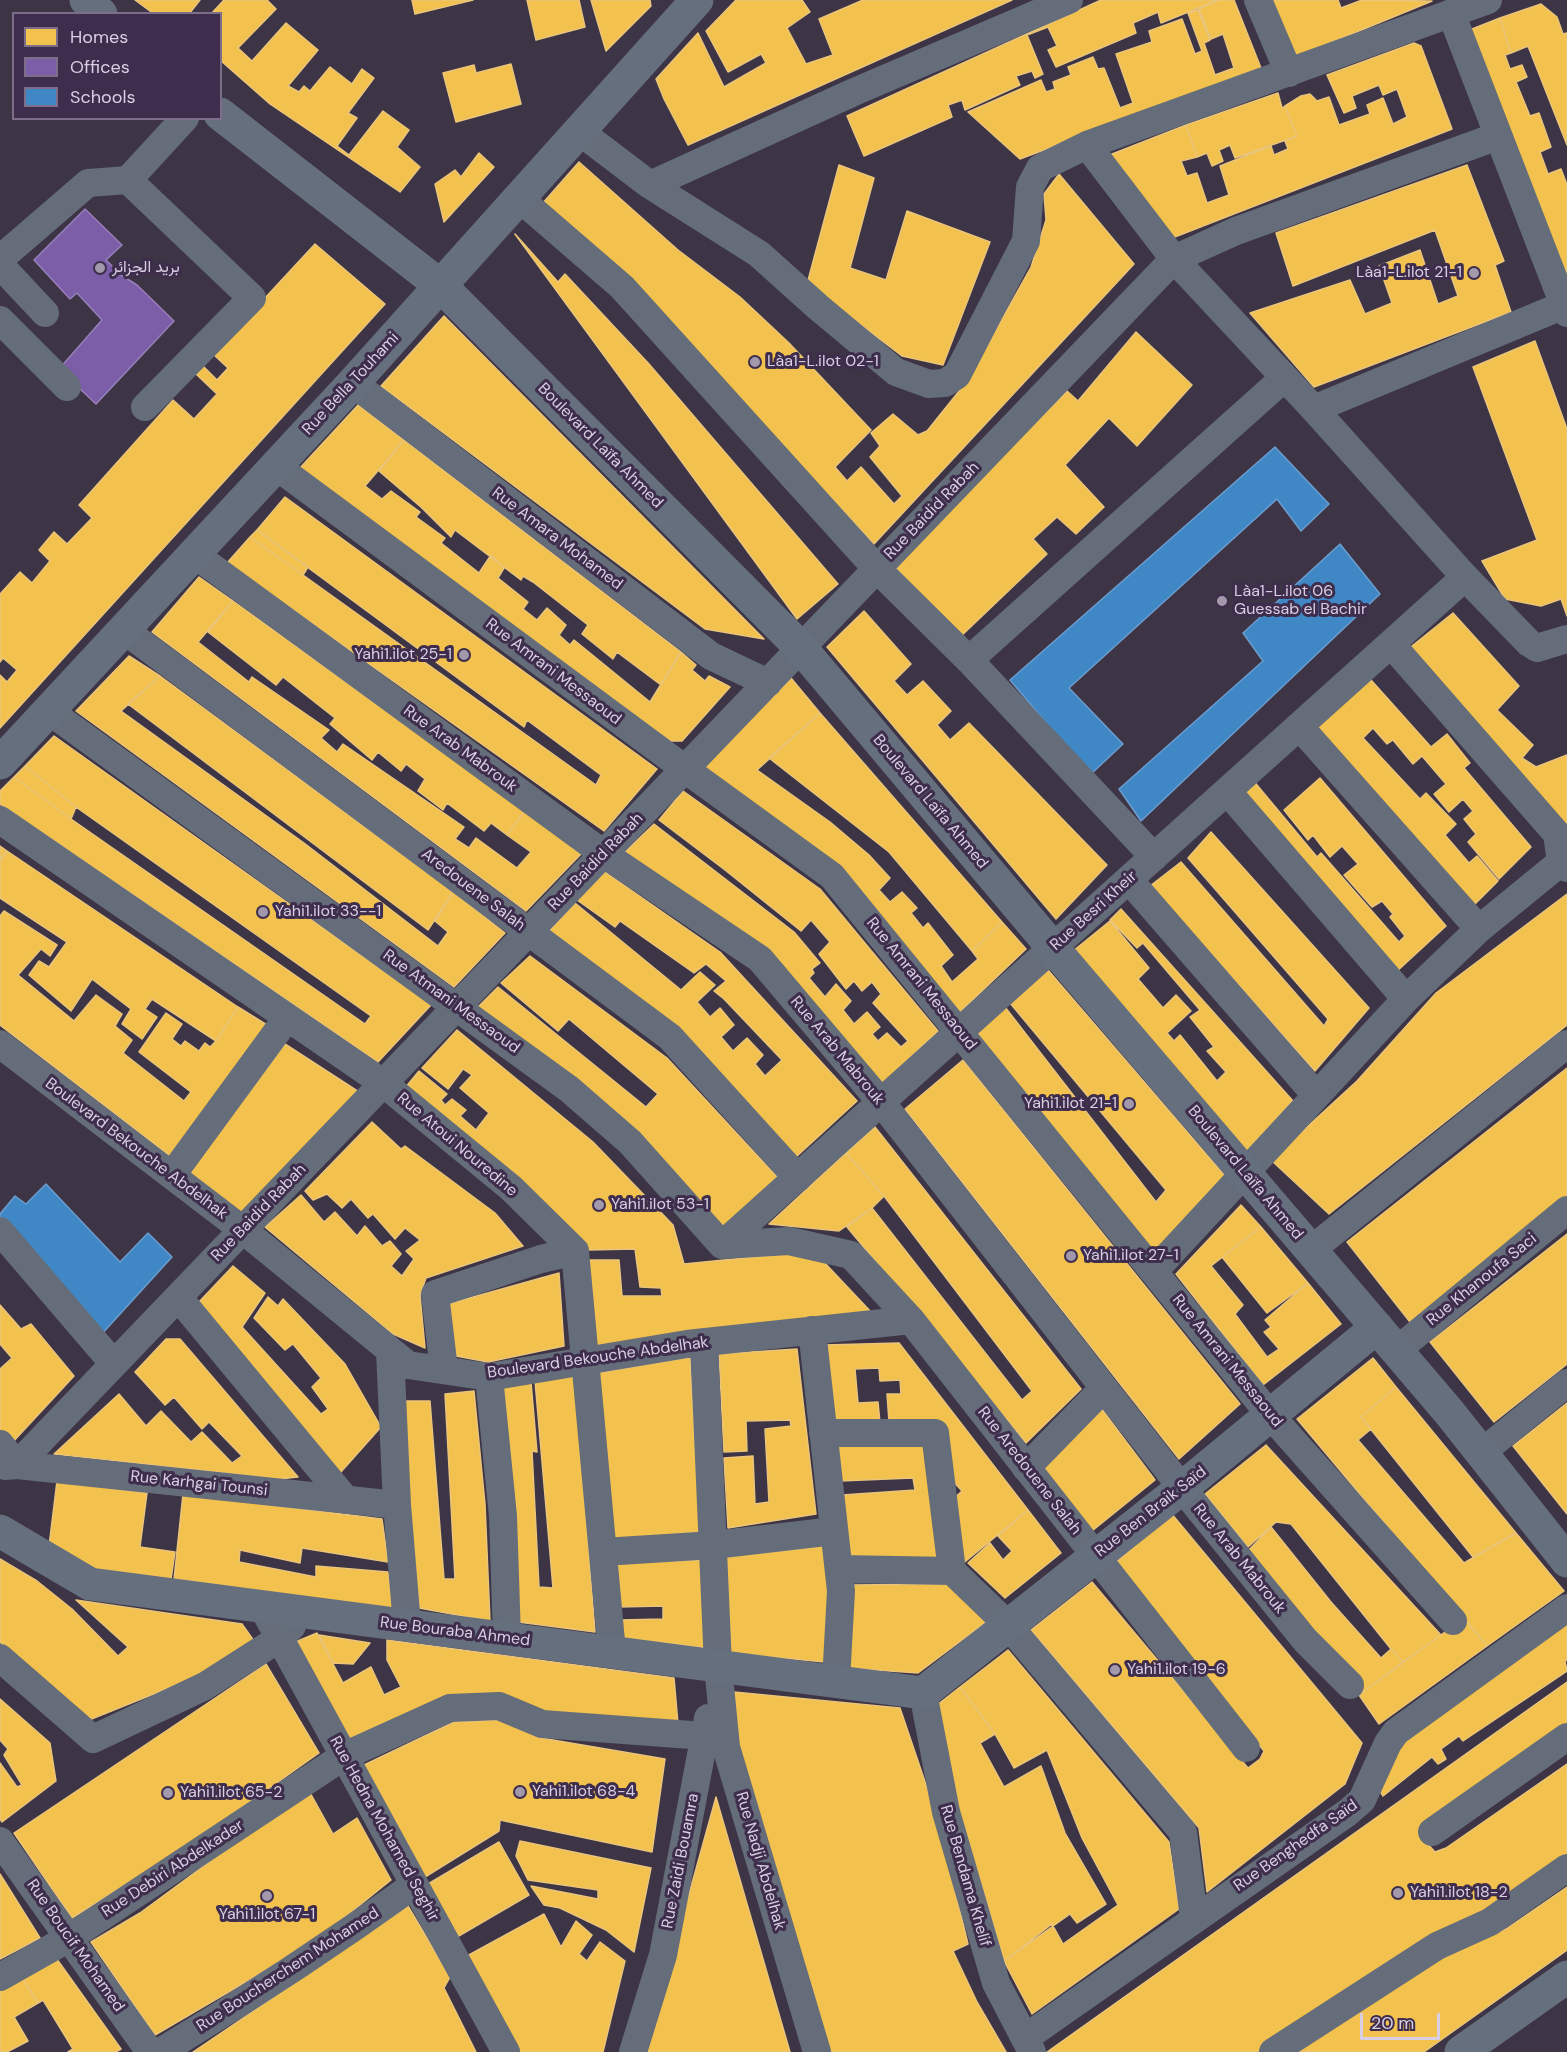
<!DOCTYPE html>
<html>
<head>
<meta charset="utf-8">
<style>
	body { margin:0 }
	#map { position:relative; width:1567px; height:2052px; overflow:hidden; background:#3d3445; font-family:"DM Sans",sans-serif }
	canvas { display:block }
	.legend { position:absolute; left:12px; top:12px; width:210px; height:108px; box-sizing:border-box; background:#3e2d4c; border:2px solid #7c6e88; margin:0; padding:8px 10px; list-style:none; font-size:18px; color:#d9cfe3 }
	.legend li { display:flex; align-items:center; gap:12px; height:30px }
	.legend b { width:30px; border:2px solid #7c6e88 }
	.scale { position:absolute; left:1360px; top:2013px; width:80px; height:27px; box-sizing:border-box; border:3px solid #d9cfe3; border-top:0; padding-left:8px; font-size:18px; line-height:21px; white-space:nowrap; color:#d9cfe3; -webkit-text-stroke:4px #3e2d4c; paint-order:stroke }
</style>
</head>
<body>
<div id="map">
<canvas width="1567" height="2052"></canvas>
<ul class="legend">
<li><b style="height:16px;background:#f2c14e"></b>Homes</li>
<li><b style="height:16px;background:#7b5ea7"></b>Offices</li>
<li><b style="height:16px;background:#3f88c5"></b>Schools</li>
</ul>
<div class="scale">20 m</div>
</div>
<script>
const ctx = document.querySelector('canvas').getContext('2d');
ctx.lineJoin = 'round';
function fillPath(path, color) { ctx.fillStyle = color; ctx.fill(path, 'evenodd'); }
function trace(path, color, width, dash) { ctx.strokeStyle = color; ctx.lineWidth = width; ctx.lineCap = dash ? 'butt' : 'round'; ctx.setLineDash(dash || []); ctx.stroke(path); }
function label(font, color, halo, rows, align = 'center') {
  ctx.font = font + ' "DM Sans",Vazirmatn,sans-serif'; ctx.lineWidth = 6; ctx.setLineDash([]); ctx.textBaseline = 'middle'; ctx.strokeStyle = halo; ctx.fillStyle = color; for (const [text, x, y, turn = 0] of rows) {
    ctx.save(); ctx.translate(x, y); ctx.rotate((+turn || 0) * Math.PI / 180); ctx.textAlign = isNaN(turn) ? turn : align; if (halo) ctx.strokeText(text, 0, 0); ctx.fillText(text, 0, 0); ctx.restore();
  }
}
const homes = new Path2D(`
	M135 0H200L189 14H154Z
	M224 0H267L276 9 238 48 252 61 286 23 318 50 288 86 299 92 304 86 310 91 330 67 352 84 362 69 374 78 348 113 357 118 337 146 349 155 383 111 409 130 397 147 420 167 400 192 270 104 220 60V14H211Z
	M412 0H473L415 14Z
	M527 0H579L585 27 536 40Z
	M591 0H650L651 6 606 51Z
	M736 0H802L810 12 787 28 806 64 833 55 819 19 863 0H1012L688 145 664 99 656 79 698 33 724 87 766 63 761 54 728 72 706 31Z
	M1101 0H1218L1161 23 1158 12 1133 23 1136 33 1056 67 1048 50 1057 46 1048 27 1027 35 1043 74 1035 78 1032 71 1016 76 1020 85 965 110 962 100 948 105 952 117 864 156 847 116Z
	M1219 0H1234L1261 68 1020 159 968 112 1041 80 1046 92 1055 89 1053 82 1071 75 1068 67 1093 57 1098 69 1104 68 1120 108 1133 103 1116 54 1152 42 1149 31 1182 19 1195 54 1202 51 1188 13 1198 10 1210 40 1204 43 1215 75 1234 68 1223 34 1211 39 1199 9Z
	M1271 0H1338L1341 8 1362 0 1432 1 1296 57Z
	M1541 4 1557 17 1563 34 1567 33V145L1528 46 1511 53 1500 18Z
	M1500 18 1511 53 1505 55 1510 69 1522 65 1527 77 1516 82 1530 116 1539 113 1551 147 1540 152 1548 174 1561 169 1567 185V290L1467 31Z
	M1414 43 1421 46 1452 129 1167 240 1107 156 1186 125 1197 157 1181 161 1187 176 1197 173 1207 203 1229 195 1220 166 1271 146 1274 155 1288 149 1285 141 1297 136 1285 106 1301 96 1310 94 1317 101 1329 97 1339 125 1370 114 1367 105 1383 98 1393 124 1407 117 1397 89 1383 95 1379 85 1352 96 1356 108 1344 113 1327 75Z
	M511 64 521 104 456 122 443 73 474 65 476 73Z
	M1278 93 1282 108 1285 106 1297 136 1235 158 1230 145 1219 150 1223 161 1212 166 1207 153 1197 157 1186 125Z
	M479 153 494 167 444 222 435 184 455 170 461 177Z
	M579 162 678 250 740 297 789 343 871 430 835 467 847 481 861 467 894 504 902 496 870 457 880 446 871 433 893 414 918 435 927 431 968 380 1031 267 1046 220 1044 194 1059 174 1134 264 874 544 629 283 542 204Z
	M839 165 874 178 850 268 886 280 907 211 990 242 943 365 902 356 807 284Z
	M1467 165 1504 261 1495 265 1511 312 1314 387 1250 313 1350 280 1365 314 1392 303 1379 266 1420 250 1438 304 1458 296 1435 230 1293 286 1276 233Z
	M515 234 558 282 565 274 649 364 838 584 797 619Z
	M315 244 385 304 0 728V675L7 682 17 670 3 658 0 662V594L20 572 32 583 50 561 39 550 54 532 67 544 92 518 79 505 173 400 194 419 217 394 196 374 203 366 217 380 228 368 213 354Z
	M444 316 764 639 705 629 381 386Z
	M1136 332 1192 385 1137 446 1109 418 1065 465 1104 507 1076 534 1057 517 1033 539 1047 554 958 639 893 565 1067 391 1078 401Z
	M1535 341 1567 429V616L1561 599 1541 606 1505 599 1482 561 1537 540 1473 367Z
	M358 405 404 440 365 486 382 499 391 491 420 512 416 517 445 538 441 543 479 573 491 555 504 568 498 578 528 602 523 609 537 620 547 608 566 625 559 635 570 645 574 640 650 702 681 652 696 665 692 670 705 681 709 676 730 687 682 741H670L299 469Z
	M404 440 681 652 661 685 617 652 613 659 582 634 588 625 533 582 523 576 521 580 455 530 451 537 422 508 379 471Z
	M285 497 657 769 604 831 227 563 250 537 596 785 601 775 527 720 524 727 257 530Z
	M257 530 308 567 303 575 250 537Z
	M199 577 233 601 198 642 249 682 252 677 329 730 321 738 337 752 343 744 464 827 455 839 469 848 476 838 517 868 531 852 507 835 525 811 581 854 526 911 152 632Z
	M233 601 525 811 507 835 491 823 484 831 447 803 443 810 418 791 425 779 406 764 401 771 378 752 372 760 330 724 335 718 283 677 276 685 208 632Z
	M864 611 911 664 894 681 907 695 923 681 951 711 937 725 950 740 969 723 1107 865 1056 919 827 647Z
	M1453 613 1519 686 1497 710 1533 745 1522 758 1536 767 1567 755V829L1407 650Z
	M129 656 160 676 121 711 304 843 438 946 448 932 435 921 453 892 505 933 454 987 76 711Z
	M160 676 453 892 428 930 128 704Z
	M791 678 820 713 757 770 830 822 869 855 890 878 879 890 890 902 902 892 917 908 911 913 923 928 928 923 953 955 941 966 952 982 978 959 972 951 1002 922 1026 949 960 1012 702 767Z
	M1371 680 1431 747 1447 734 1470 763 1464 768 1531 847 1499 879 1468 842 1476 834 1464 819 1473 811 1463 799 1449 812 1434 794 1446 784 1422 756 1413 764 1393 740 1387 744 1373 728 1363 738 1420 799 1426 793 1456 824 1445 835 1469 863 1477 856 1498 881 1473 906 1314 727Z
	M820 713 1002 922 972 951 889 852 769 758Z
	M54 736 431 1005 378 1062 0 804V791L14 777 71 819 365 1024 371 1016 76 807 25 766Z
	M25 766 76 807 71 819 14 777Z
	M1320 778 1446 926 1395 973 1238 792 1252 779 1317 857 1321 853 1399 942 1405 936 1390 917 1393 914 1382 901 1372 907 1344 875 1358 864 1342 846 1330 857 1313 835 1308 840 1284 810Z
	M683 791 820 889 938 1031 883 1083 625 852 654 824 794 932 820 963 812 969 814 973 809 978 825 997 836 984 851 1001 843 1010 854 1024 867 1012 880 1027 872 1034 878 1041 887 1033 901 1047 908 1041 873 1003 881 994 872 982 862 991 854 981 846 989 819 954 830 942 811 920 801 931 725 870 659 820Z
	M1211 832 1369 1008 1315 1071 1150 886 1181 862 1324 1026 1328 1019 1188 858Z
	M0 846 7 851 0 859Z
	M7 851 238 1007 216 1041 152 999 145 1009 157 1017 142 1039 122 1024 131 1009 92 979 71 1011 29 975 39 961 49 967 67 942 0 898V861Z
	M605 872 720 952 857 1101 796 1157 548 932 575 903 681 990 700 972 715 985 697 1002 710 1017 720 1008 734 1025 721 1037 733 1051 747 1038 763 1055 755 1064 765 1076 782 1060 724 999 714 991 726 981 706 964 694 973 620 921 615 927 577 900Z
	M1567 894V1025L1329 1214 1271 1160 1357 1081 1436 993Z
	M1121 909 1293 1101 1245 1153 1073 951 1110 921 1149 968 1138 979 1163 1008 1176 995 1191 1011 1167 1033 1174 1041 1180 1035 1217 1081 1226 1072 1207 1051 1214 1047 1190 1017 1200 1010 1143 943 1137 948 1110 920Z
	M4 911 57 945 50 956 41 949 18 975 74 1021 96 995 122 1014 115 1026 132 1040 123 1053 184 1101 191 1092 139 1052 166 1013 182 1024 172 1039 181 1046 185 1041 199 1051 205 1043 210 1047 216 1041 238 1007 267 1025 170 1156 0 1025V916Z
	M530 956 667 1058 778 1178 723 1229 478 1007 498 987 646 1107 658 1094 569 1019 558 1031 501 983Z
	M1048 970 1225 1176 1154 1254 976 1032 1005 1007 1156 1202 1166 1190 1010 1003Z
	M457 1030 593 1142 673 1225 684 1264 785 1254 822 1260 872 1313 594 1346 588 1260H619L622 1296H662L661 1288 640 1287 635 1249 588 1250 405 1088 419 1071 447 1094 441 1100 445 1105 452 1099 466 1110 460 1116 476 1130 489 1113 460 1088 472 1075 463 1069 448 1089 422 1068Z
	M285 1044 359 1092 241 1214 189 1173Z
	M963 1060 1240 1404 1179 1459 905 1109Z
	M1567 1068V1198L1410 1322 1347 1242Z
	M372 1122 401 1149 405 1146 495 1213 523 1246 426 1278 420 1295 425 1348 393 1334 265 1227 301 1195 324 1222 335 1212 357 1236 365 1226 382 1246 390 1241 401 1254 391 1266 402 1276 414 1259 406 1251 420 1240 405 1228 395 1239 373 1214 368 1218 351 1199 342 1208 327 1194 313 1200 305 1191Z
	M875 1127 1081 1389 1026 1443 847 1227 872 1208 1022 1400 1032 1391 884 1196 846 1153Z
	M846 1153 884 1196 872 1208 839 1231 769 1224Z
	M1241 1205 1261 1227 1211 1266 1243 1305 1235 1314 1267 1357 1279 1349 1264 1332 1271 1327 1265 1320 1308 1283 1341 1324 1263 1385 1176 1274Z
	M1261 1227 1308 1283 1267 1313 1222 1257Z
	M1567 1234V1364L1494 1422 1430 1342Z
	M233 1266 265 1293 242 1327 321 1414 328 1409 312 1387 321 1378 293 1344 285 1350 254 1318 268 1297 278 1306 283 1299 345 1364 381 1427 340 1473 198 1303Z
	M559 1273 564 1346 488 1362 456 1356 448 1304Z
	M0 1305 21 1329 31 1324 74 1376 11 1444 0 1432V1369L12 1358 0 1344Z
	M166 1339H180L298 1477 279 1479 54 1454 119 1394 146 1426 161 1411 191 1442 202 1432 232 1463 242 1456 209 1422 202 1429 174 1397 165 1405 135 1372Z
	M899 1343 1028 1510 961 1565 951 1501 962 1491 950 1478 939 1422H889L887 1394H901L900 1380 880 1381 879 1368 855 1369 858 1403 878 1402 880 1423 832 1422 824 1345Z
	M797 1349 816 1514 728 1528 724 1458 753 1456 755 1504 769 1502 765 1429 791 1426 790 1420 746 1421 747 1451 724 1452 719 1354Z
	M690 1357 700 1532 614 1540 598 1373Z
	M1373 1358 1396 1387 1361 1417 1371 1429 1358 1440 1464 1563 1516 1533 1564 1591 1487 1646 1297 1419Z
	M575 1375 595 1632 518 1622 502 1387 531 1382 537 1452 532 1451 539 1587 553 1588 535 1381Z
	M1396 1387 1516 1533 1473 1557 1361 1417Z
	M474 1391 485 1504 490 1621 419 1608 410 1511 404 1401H430L444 1579H455L445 1394Z
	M1567 1403V1514L1513 1446Z
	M1101 1408 1155 1480 1092 1531 1040 1472Z
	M838 1445H926L939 1562 850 1561 842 1495 915 1490 913 1478 840 1481Z
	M1266 1445 1441 1635 1403 1662 1391 1649 1291 1524 1276 1522 1248 1547 1205 1494Z
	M57 1481 147 1493 140 1547 175 1552 171 1579 95 1569 49 1546Z
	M183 1494 382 1519 388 1562 302 1548 300 1563 240 1550 239 1562 316 1577V1566L388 1572 393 1609 174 1579Z
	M1028 1510 1061 1553 1005 1598 968 1563 990 1543 1003 1560 1012 1551 998 1536Z
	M1171 1513 1362 1743 1345 1784 1207 1892 1199 1828 1031 1630 1092 1582 1248 1768 1260 1759 1264 1751 1114 1564Z
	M1271 1527 1331 1602 1381 1658 1391 1649 1403 1662 1363 1692 1245 1554Z
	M824 1546 829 1603 825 1662 729 1653 725 1557Z
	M0 1559 37 1581 72 1609 118 1656 128 1647 76 1600 242 1624 254 1641 201 1675 89 1720 0 1642Z
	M703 1560 707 1648 622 1638 620 1620 663 1619V1606L619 1607 614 1563Z
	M948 1584 986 1622 918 1673 847 1668 851 1585Z
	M1464 1618 1487 1646 1379 1724 1359 1695Z
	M1567 1623V1660L1565 1661 1567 1671 1463 1741 1459 1736 1441 1749 1446 1759 1438 1764 1432 1757 1383 1796 1377 1786 1395 1745Z
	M317 1633 343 1683 371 1667 384 1695 401 1687 387 1660V1640L674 1678 678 1724 545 1714 449 1697 345 1741 293 1643Z
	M319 1635 370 1643 353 1664 333 1663Z
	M1008 1650 1169 1842 1179 1909 1032 2014 1004 1961 1052 1924 1063 1944 1118 1905 1082 1838 1047 1750 1014 1768 995 1734 960 1687Z
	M266 1664 319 1753 195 1841 72 1918 14 1833Z
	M1567 1682V1734L1426 1842 1435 1852 1446 1848 1567 1764V1864L1263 2052H1047Z
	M960 1687 995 1734 980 1743 1004 1787 1041 1766 1065 1833 1106 1904 1077 1923 1070 1914 1004 1961 959 1810 937 1705Z
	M734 1692 900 1708 938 1820 968 1944 953 1951 977 2002 1006 2052H830L738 1749Z
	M0 1699 50 1743 56 1781 2 1822 0 1819V1763L17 1787 22 1785 4 1755 8 1749 0 1740Z
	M500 1720 541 1738 665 1759 652 1852 500 1820 499 1831 425 1877 364 1765 454 1722Z
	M308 1789 333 1834 357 1818 391 1880 314 1942 155 2035 91 1942 140 1913Z
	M716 1797 790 2052H645Z
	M520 1841 651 1868 634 1952 606 1930 560 1908 544 1905 531 1886 598 1899V1890L528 1880 516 1856Z
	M499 1842 529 1895 457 1937 428 1884Z
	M0 1874 40 1938 0 1959Z
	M1567 1887V1950L1424 2052H1296L1442 1956 1506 1929Z
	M408 1906 450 1977 444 1988 476 2052H193Z
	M544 1914 561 1947 576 1921 592 1935 579 1954 587 1961 600 1942 625 1961 603 2052H520L467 1956Z
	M54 1955 121 2049 116 2052H68L73 2049 43 2000 38 2003 21 1976Z
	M21 1976 38 2003 14 2017 28 2041 7 2052H0V1988Z`);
fillPath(homes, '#f2c14e');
trace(homes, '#eac57b', 1.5);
const offices = new Path2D(`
	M85 209 122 245 106 260 121 275 137 285 174 321 96 404 59 369 102 320 77 293 70 299 34 260Z`);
fillPath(offices, '#7b5ea7');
trace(offices, '#9780b9', 1.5);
const schools = new Path2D(`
	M1275 447 1329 504 1301 531 1277 499 1069 688 1123 744 1090 775 1010 680Z
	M1340 544 1380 594 1141 821 1119 789 1263 661 1243 633Z
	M46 1184 120 1262 148 1233 172 1257 100 1336 0 1225V1214L15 1196 26 1204Z`);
fillPath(schools, '#3f88c5');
trace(schools, '#6d9dce', 1.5);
trace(new Path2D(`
	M1258 0 1289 73
	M1451 13 1567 313
	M579 131 650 185 759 254 818 307 896 372 929 384 945 383 957 375 1026 241 1030 187 1040 168 1087 145 1488 0
	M1087 145 1174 259 1314 409 1465 577 1529 643 1537 648 1567 639
	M650 185 854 92 1069 0
	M519 198 622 287 877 569 969 660 1154 857
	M0 259 88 183 128 180
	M0 265 45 313
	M0 320 67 387
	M353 383 711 656 768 683
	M145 407 252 298 128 180 185 118
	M1314 409 1564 305
	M276 466 685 769 832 876 1271 1416 1453 1621
	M194 554 604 854 760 959 881 1102 1182 1488 1305 1640 1350 1685
	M124 630 670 1037 798 1178
	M1391 644 1557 834 1561 862 1567 868
	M969 660 1284 378
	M49 711 569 1089 630 1142 722 1245 789 1241 851 1255 911 1320 1246 1748
	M1299 726 1479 929
	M1227 791 1406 999
	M0 820 383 1083 511 1188 575 1251 612 1652
	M1129 880 1316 1095
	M0 1044 243 1230 408 1365 489 1377 687 1344 911 1320
	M172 1175 287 1018
	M0 1231 114 1364
	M722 1245 1465 577
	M1311 1250 1567 1044
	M1154 1271 1406 999 1479 929 1561 862 1567 859
	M178 1297 346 1500
	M812 1330 841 1591 836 1681
	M704 1342 718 1666 726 1747 817 2052
	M390 1351 397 1505 407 1625
	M1396 1351 1567 1210
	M444 1370 435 1294 541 1259 575 1251
	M489 1377 503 1516 507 1638
	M823 1433H935L952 1571 839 1569
	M0 1444 17 1465 1174 259 1236 231 1498 136
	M1481 1453 1567 1383
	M5 1466 17 1465 397 1505
	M1026 1468 1104 1388
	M603 1552 714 1545 834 1531
	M952 1571 1008 1625 1183 1832 1194 1918
	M262 1606 506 2052
	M0 1658 93 1739 205 1686 280 1638 292 1626
	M923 1693 946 1812 996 1983 1032 2052
	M1432 1832 1567 1737
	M0 1841 150 2052
	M0 1977 69 1938 344 1756 450 1708 499 1706 542 1724 705 1736
	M1025 2038 1347 1813 1362 1800 1388 1743 1396 1732 1567 1608
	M160 2052C247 2000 332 1944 414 1885
	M633 2052 663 1955 708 1718
	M1273 2052 1437 1946 1490 1922 1567 1868`), '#646d79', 28);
trace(new Path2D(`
	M86 0 101 14
	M220 114 441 286 801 648 1053 948 1449 1412 1567 1561
	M0 763 353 383 697 0
	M0 1531 90 1584 923 1693 1182 1488 1377 1327
	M1461 2052 1567 1977`), '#666f7d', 33);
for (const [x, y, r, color] of [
	[100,268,6,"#a299ac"],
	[1474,273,6,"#a299ac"],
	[755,362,6,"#a299ac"],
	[1222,601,6,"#a299ac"],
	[464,655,6,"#a299ac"],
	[263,912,6,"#a299ac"],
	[1129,1104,6,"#a299ac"],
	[599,1205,6,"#a299ac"],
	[1071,1256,6,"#a299ac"],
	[1115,1670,6,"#a299ac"],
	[520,1792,6,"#a299ac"],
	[168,1793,6,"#a299ac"],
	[1398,1893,6,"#a299ac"],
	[267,1896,6,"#a299ac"]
]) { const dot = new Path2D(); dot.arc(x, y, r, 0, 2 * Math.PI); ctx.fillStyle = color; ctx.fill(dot); trace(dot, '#3e2d4c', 2); }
label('16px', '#d9cfe3', '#3e2d4c', [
	["بريد الجزائر",112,268],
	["Làa1-L.ilot 21-1",1462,273,"right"],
	["Làa1-L.ilot 02-1",767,362],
	["Làa1-L.ilot 06",1234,592],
	["Guessab el Bachir",1234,610],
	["Yahi1.ilot 25-1",452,655,"right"],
	["Yahi1.ilot 33--1",275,912],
	["Yahi1.ilot 21-1",1117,1104,"right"],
	["Yahi1.ilot 53-1",611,1205],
	["Yahi1.ilot 27-1",1083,1256],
	["Yahi1.ilot 19-6",1127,1670],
	["Yahi1.ilot 68-4",532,1792],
	["Yahi1.ilot 65-2",180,1793],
	["Yahi1.ilot 18-2",1410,1893],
	["Yahi1.ilot 67-1",267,1915,"center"]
], 'left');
label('16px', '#d9cfe3', '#3e2d4c', [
	["Rue Bella Touhami",351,384,-47],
	["Boulevard Laïfa Ahmed",600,446,45],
	["Rue Baidid Rabah",932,511,-46],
	["Rue Amara Mohamed",557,539,37],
	["Rue Amrani Messaoud",553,672,37],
	["Rue Arab Mabrouk",460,749,36],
	["Boulevard Laïfa Ahmed",930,802,50],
	["Rue Baidid Rabah",596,862,-46],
	["Aredouene Salah",473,890,37],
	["Rue Besri Kheir",1094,911,-42],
	["Rue Amrani Messaoud",921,984,51],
	["Rue Atmani Messaoud",451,1002,36],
	["Rue Arab Mabrouk",837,1051,50],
	["Rue Atoui Nouredine",457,1145,40],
	["Boulevard Bekouche Abdelhak",136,1149,37],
	["Boulevard Laïfa Ahmed",1245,1173,50],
	["Rue Baidid Rabah",259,1213,-46],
	["Rue Khanoufa Saci",1482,1280,-39],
	["Boulevard Bekouche Abdelhak",598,1358,-8],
	["Rue Amrani Messaoud",1227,1361,51],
	["Rue Aredouene Salah",1029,1471,52],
	["Rue Karhgai Tounsi",199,1484,6],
	["Rue Ben Braik Saïd",1151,1512,-38],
	["Rue Arab Mabrouk",1239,1559,51],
	["Rue Bouraba Ahmed",455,1632,7],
	["Rue Hedna Mohamed Seghir",384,1829,61],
	["Rue Benghedfa Saïd",1296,1846,-35],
	["Rue Zaidi Bouamra",681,1861,-79],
	["Rue Nadji Abdelhak",760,1861,74],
	["Rue Debiri Abdelkader",173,1869,-33],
	["Rue Bendama Khelif",965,1876,74],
	["Rue Boucif Mohamed",75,1946,55],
	["Rue Boucherchem Mohamed",288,1970,-33]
]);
</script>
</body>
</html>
